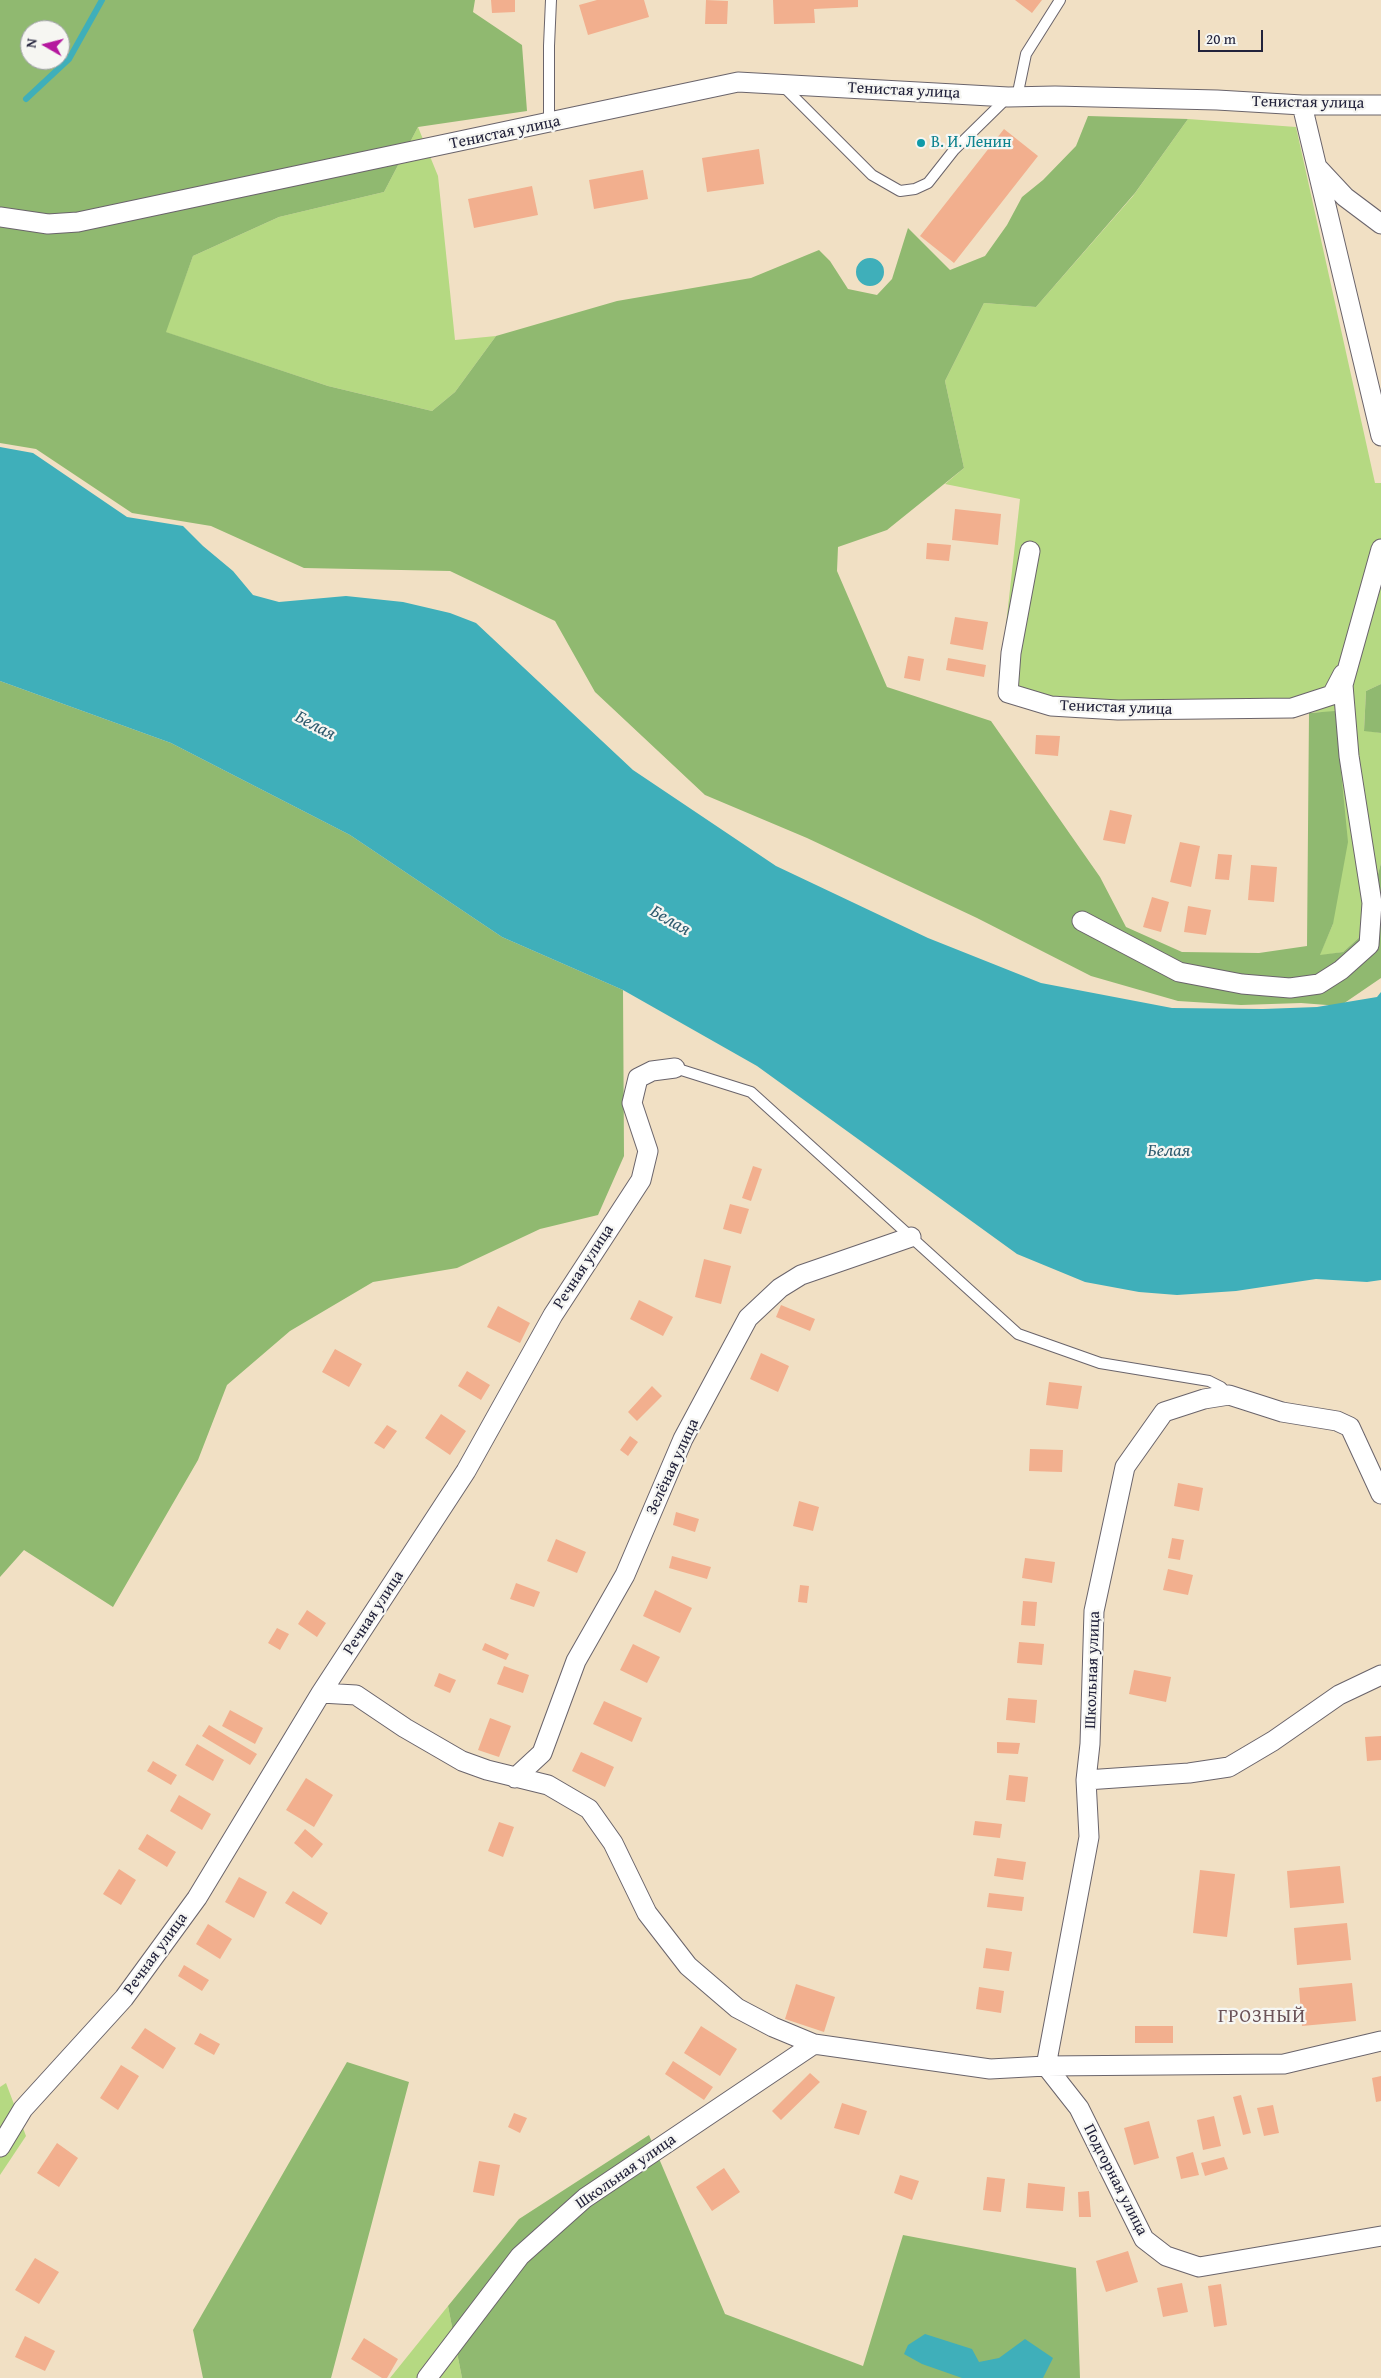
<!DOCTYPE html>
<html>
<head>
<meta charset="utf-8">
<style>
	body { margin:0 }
	#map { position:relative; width:1381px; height:2378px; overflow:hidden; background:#f1e0c4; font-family:"Gentium Book Plus",serif }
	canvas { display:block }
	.north { position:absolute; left:20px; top:20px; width:50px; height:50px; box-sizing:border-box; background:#f6f6f2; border:1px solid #a1a1a9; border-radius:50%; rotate:278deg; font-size:14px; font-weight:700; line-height:20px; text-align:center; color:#22223b }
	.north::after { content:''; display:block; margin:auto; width:18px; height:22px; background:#b5179e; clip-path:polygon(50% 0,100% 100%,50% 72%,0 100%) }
	.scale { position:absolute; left:1198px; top:30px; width:65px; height:22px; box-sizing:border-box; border:2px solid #22223b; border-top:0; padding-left:6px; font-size:15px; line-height:18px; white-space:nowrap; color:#22223b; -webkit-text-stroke:4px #f6f6f2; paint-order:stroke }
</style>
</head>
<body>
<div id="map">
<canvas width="1381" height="2378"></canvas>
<div class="north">N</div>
<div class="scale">20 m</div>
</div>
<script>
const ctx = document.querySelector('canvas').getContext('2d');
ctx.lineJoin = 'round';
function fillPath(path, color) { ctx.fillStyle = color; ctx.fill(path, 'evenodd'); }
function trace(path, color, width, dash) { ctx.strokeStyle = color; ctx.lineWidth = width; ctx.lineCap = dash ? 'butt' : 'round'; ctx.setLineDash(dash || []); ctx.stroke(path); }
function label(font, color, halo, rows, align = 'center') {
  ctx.font = font + ' "Gentium Book Plus",serif'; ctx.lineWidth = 4.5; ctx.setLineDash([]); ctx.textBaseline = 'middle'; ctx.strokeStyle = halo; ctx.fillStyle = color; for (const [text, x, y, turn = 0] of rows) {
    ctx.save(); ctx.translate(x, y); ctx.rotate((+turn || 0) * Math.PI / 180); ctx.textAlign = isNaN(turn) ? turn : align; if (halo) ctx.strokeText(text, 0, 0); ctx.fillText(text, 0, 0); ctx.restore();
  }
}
fillPath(new Path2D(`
	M1188 119 1296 127 1375 483H1381V684L1366 691 1364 730 1381 733V863L1362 935 1343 952 1319 956 1333 924 1335 712 1106 716 1047 713 998 697 1020 499 945 484 964 468 945 381 984 303 1036 307 1133 196Z
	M418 127 438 176 455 340 496 336 455 392 432 411 328 386 165 332 193 256 279 217 384 192Z
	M6 2083 26 2136 0 2175V2087Z
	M448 2306 462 2378H390Z`), '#b5d982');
fillPath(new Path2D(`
	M0 0H475L473 12 522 45 527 111 418 127 384 192 279 217 193 256 166 332 328 386 432 411 455 392 496 336 617 301 751 278 819 250 830 261 848 289 877 295 892 279 908 228 950 270 985 256 1007 225 1022 197 1043 180 1076 146 1088 116 1188 119 1135 193 1036 307 984 303 945 381 964 468 887 530 838 547 837 571 887 687 991 721 1100 877 1126 927 1182 952 1259 953 1307 946 1309 713 1335 711 1348 842 1333 924 1320 955 1343 952 1362 935 1381 863V978L1340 1006 1301 1003 1241 1005 1178 1001 1091 976 977 918 807 838 705 795 595 692 555 621 450 571 304 568 211 526 132 513 36 449 0 443ZM30 30H60V60H30Z
	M0 681 171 743 350 835 502 937 623 990 624 1156 598 1215 540 1229 457 1268 373 1282 290 1331 227 1385 198 1460 113 1607 24 1550 0 1577Z
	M1381 684V733L1364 731 1366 691Z
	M347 2062 409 2082 331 2378H203L193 2330Z
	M649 2135 725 2314 863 2366 903 2235 1076 2268 1080 2378H462L448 2306 519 2219Z`), '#90b970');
fillPath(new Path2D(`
	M856 272a14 14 0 1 1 28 0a14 14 0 1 1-28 0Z
	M0 447 33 453 127 517 183 526 203 546 233 571 253 595 279 602 346 596 403 602 450 613 476 623 633 770 776 866 928 938 1041 983 1172 1008 1263 1009 1317 1007 1377 997 1381 992V1280L1367 1282 1316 1279 1236 1291 1177 1295 1139 1292 1085 1282 1017 1254 757 1066 623 990 502 937 350 835 171 743 0 681Z
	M925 2334 972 2349 979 2362 999 2358 1025 2339 1053 2358 1043 2378H962L922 2364 904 2354 908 2345Z`), '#3fafba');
trace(new Path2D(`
	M26 99 69 59 102 0`), '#3fafba', 6);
fillPath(new Path2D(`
	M491 0H515V12L492 13Z
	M597 0H644L649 17 588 35 579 5Z
	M706 0 728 1 727 24H705Z
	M773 0H858V7L814 9 815 23 774 24Z
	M1015 0H1042L1032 13Z
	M1004 129 1038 156 954 263 920 236Z
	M759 149 764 184 707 192 702 158Z
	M643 170 648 199 594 209 589 180Z
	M532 186 538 215 474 228 468 199Z
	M955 509 1001 514 998 545 952 540Z
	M927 543 951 545 949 561 926 559Z
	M955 617 988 622 983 650 950 644Z
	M908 656 924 659 920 681 904 678Z
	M948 658 986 665 984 677 946 670Z
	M1036 735 1060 736 1058 756 1035 754Z
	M1110 810 1132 815 1125 844 1103 840Z
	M1180 842 1200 846 1191 887 1170 882Z
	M1218 854 1232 855 1229 880 1215 879Z
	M1251 865 1277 867 1274 902 1248 900Z
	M1152 897 1169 902 1161 932 1143 927Z
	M1188 906 1211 910 1206 935 1184 932Z
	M753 1166 762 1169 751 1201 742 1198Z
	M730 1204 749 1209 741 1234 723 1229Z
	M704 1259 731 1266 721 1304 695 1297Z
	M639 1300 673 1317 663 1336 630 1319Z
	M781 1305 815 1319 810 1331 776 1317Z
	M498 1306 530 1323 520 1343 487 1327Z
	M335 1349 362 1364 349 1387 322 1372Z
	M761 1353 789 1366 778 1392 750 1379Z
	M467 1371 490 1385 481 1400 458 1386Z
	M1049 1382 1082 1386 1078 1409 1046 1405Z
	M652 1386 662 1396 637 1421 628 1412Z
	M441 1414 466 1431 450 1455 425 1438Z
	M387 1425 397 1431 384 1449 374 1443Z
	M630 1436 638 1442 628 1456 620 1450Z
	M1030 1449 1063 1450 1062 1472 1029 1471Z
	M1178 1483 1203 1488 1199 1511 1174 1506Z
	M799 1501 819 1507 813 1531 793 1526Z
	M676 1512 699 1519 695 1532 673 1525Z
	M1172 1538 1184 1540 1180 1560 1168 1558Z
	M556 1539 586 1552 577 1573 547 1561Z
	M672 1556 711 1567 707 1579 669 1568Z
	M1025 1558 1055 1562 1052 1583 1022 1578Z
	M1168 1569 1193 1575 1188 1595 1163 1590Z
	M516 1583 540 1592 534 1607 510 1599Z
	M800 1585 809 1586 807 1603 798 1602Z
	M655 1590 692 1608 680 1633 643 1616Z
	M1023 1601 1037 1602 1035 1626 1021 1625Z
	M307 1610 326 1623 317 1637 298 1624Z
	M277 1628 289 1634 280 1650 268 1643Z
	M1019 1642 1044 1644 1042 1665 1017 1663Z
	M485 1643 509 1654 506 1660 482 1650Z
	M633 1644 660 1657 647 1683 620 1670Z
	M504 1666 529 1675 523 1693 497 1684Z
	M1134 1670 1171 1677 1166 1702 1129 1694Z
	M439 1673 456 1680 450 1693 434 1686Z
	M1008 1698 1037 1700 1035 1723 1006 1720Z
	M604 1701 642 1718 632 1742 593 1724Z
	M230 1710 263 1728 255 1744 222 1726Z
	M490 1718 511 1726 499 1757 478 1750Z
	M209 1725 257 1754 250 1765 202 1736Z
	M1381 1736V1760L1367 1761 1365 1737Z
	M997 1742 1020 1743 1018 1754 997 1753Z
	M197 1744 224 1760 213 1781 185 1765Z
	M581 1752 614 1767 605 1787 572 1771Z
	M153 1761 177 1775 171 1785 147 1771Z
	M1009 1775 1028 1777 1025 1802 1006 1800Z
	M306 1778 333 1795 314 1827 286 1810Z
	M179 1795 211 1814 202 1830 170 1811Z
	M975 1821 1002 1824 1000 1838 973 1835Z
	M499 1822 514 1827 503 1857 488 1851Z
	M305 1829 323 1844 312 1858 294 1843Z
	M147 1834 176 1852 167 1867 138 1849Z
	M997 1858 1026 1862 1023 1880 994 1876Z
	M1340 1866 1344 1903 1290 1908 1287 1871Z
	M119 1869 136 1880 121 1905 103 1894Z
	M1200 1870 1235 1874 1227 1937 1193 1933Z
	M239 1877 267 1892 254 1918 225 1902Z
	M293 1891 328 1913 321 1925 285 1903Z
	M989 1893 1024 1897 1022 1911 987 1907Z
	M1347 1923 1351 1960 1297 1965 1294 1928Z
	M208 1924 232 1939 220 1959 196 1944Z
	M986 1948 1012 1952 1009 1971 983 1968Z
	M184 1965 209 1980 202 1991 178 1976Z
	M1352 1983 1356 2021 1302 2026 1299 1988Z
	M796 1984 835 1997 824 2032 785 2019Z
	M979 1987 1004 1991 1001 2013 976 2009Z
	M701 2026 737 2049 720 2076 684 2053Z
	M1135 2026H1173V2043H1135Z
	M145 2028 176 2048 163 2069 131 2048Z
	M200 2033 220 2044 214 2055 194 2044Z
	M673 2061 713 2087 704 2100 665 2074Z
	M121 2065 139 2076 118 2110 100 2098Z
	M810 2073 820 2082 781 2120 772 2111Z
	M1381 2076V2101L1376 2102 1372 2078Z
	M1241 2095 1251 2133 1243 2135 1233 2097Z
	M842 2103 867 2111 859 2135 834 2128Z
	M1273 2105 1279 2133 1264 2136 1257 2108Z
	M514 2113 527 2118 520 2133 508 2127Z
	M1214 2116 1221 2146 1203 2150 1197 2120Z
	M1149 2121 1159 2158 1134 2165 1124 2128Z
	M57 2143 78 2158 59 2187 37 2173Z
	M1193 2152 1199 2175 1181 2179 1176 2157Z
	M1224 2157 1228 2169 1205 2176 1201 2163Z
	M479 2161 500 2165 494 2196 473 2192Z
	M724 2168 740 2192 712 2211 696 2187Z
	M900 2175 919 2181 912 2200 894 2193Z
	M987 2177 1005 2179 1001 2212 983 2210Z
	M1028 2183 1065 2187 1063 2211 1026 2208Z
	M1089 2191 1091 2217H1079L1078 2192Z
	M1128 2251 1138 2282 1106 2292 1096 2261Z
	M35 2258 59 2272 39 2304 15 2290Z
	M1182 2283 1188 2312 1163 2317 1157 2288Z
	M1221 2284 1227 2325 1214 2327 1208 2286Z
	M25 2336 55 2351 45 2371 15 2357Z
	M364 2338 398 2359 387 2378H382L351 2359Z`), '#f2af8e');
const lane = new Path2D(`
	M782 85 872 175 900 191 915 189 928 183 954 150 1008 97
	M1017 97 1026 54 1060 0
	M549 123V46L551 0
	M675 1068 751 1092 1018 1334 1100 1363 1209 1381 1221 1387 1229 1395`);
const street = new Path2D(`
	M1302 105 1381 436
	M1317 167 1345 197 1381 224
	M0 217 48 224 78 222 738 82 1008 97 1055 96 1217 100 1302 105H1381
	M1030 551 1011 653 1008 693 1051 706 1118 710 1292 708 1332 695 1343 674
	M1082 921 1179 972 1242 984 1290 988 1319 984 1341 970 1369 945 1372 903 1349 756 1343 685 1381 549
	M1381 1494 1350 1427 1337 1421 1282 1412 1229 1395 1204 1399 1164 1412 1125 1467 1094 1611 1090 1744 1086 1780 1089 1837 1046 2066 1079 2108 1144 2239 1166 2256 1199 2267 1381 2236
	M321 1693 356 1695 405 1728 462 1761 487 1770 548 1785 589 1809 613 1843 647 1913 688 1966 737 2008 773 2027 814 2044 990 2069 1046 2066 1284 2064 1381 2041
	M515 1778 542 1753 576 1661 625 1575 683 1439 748 1318 780 1288 801 1275 911 1237
	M1086 1780 1189 1773 1229 1767 1273 1741 1339 1695 1381 1675
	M0 2147 23 2109 124 1998 197 1898 321 1693 466 1471 553 1315 641 1180 648 1151 632 1103 638 1078 652 1071 675 1068
	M427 2378 520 2256 585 2198 814 2044`);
trace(lane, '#6a646b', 12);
trace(street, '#6a646b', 21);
trace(lane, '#fff', 10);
trace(street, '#fff', 19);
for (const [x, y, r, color] of [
	[921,143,5,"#0f9aa8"]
]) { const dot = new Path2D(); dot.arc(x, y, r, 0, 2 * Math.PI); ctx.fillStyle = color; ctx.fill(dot); trace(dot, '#f6f6f2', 2); }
label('16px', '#22223b', '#f6f6f2', [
	["Тенистая улица",904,91,3],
	["Тенистая улица",1308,103,1],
	["Тенистая улица",505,133,-12],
	["Тенистая улица",1116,708,2],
	["Речная улица",584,1267,-57],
	["Зелёная улица",673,1467,-65],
	["Речная улица",374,1613,-57],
	["Школьная улица",1093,1670,-88],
	["Речная улица",156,1954,-54],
	["Школьная улица",626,2172,-35],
	["Подгорная улица",1115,2180,63]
]);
label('16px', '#0d838f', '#f6f6f2', [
	["В. И. Ленин",931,143]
], 'left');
label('italic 18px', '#2e5a6e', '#f6f6f2', [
	["Белая",315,726,28],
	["Белая",670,921,30],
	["Белая",1169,1151]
]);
ctx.letterSpacing = '1px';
label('19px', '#6b5358', '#f6f6f2', [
	["ГРОЗНЫЙ",1262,2017]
]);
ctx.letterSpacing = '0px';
</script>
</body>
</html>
